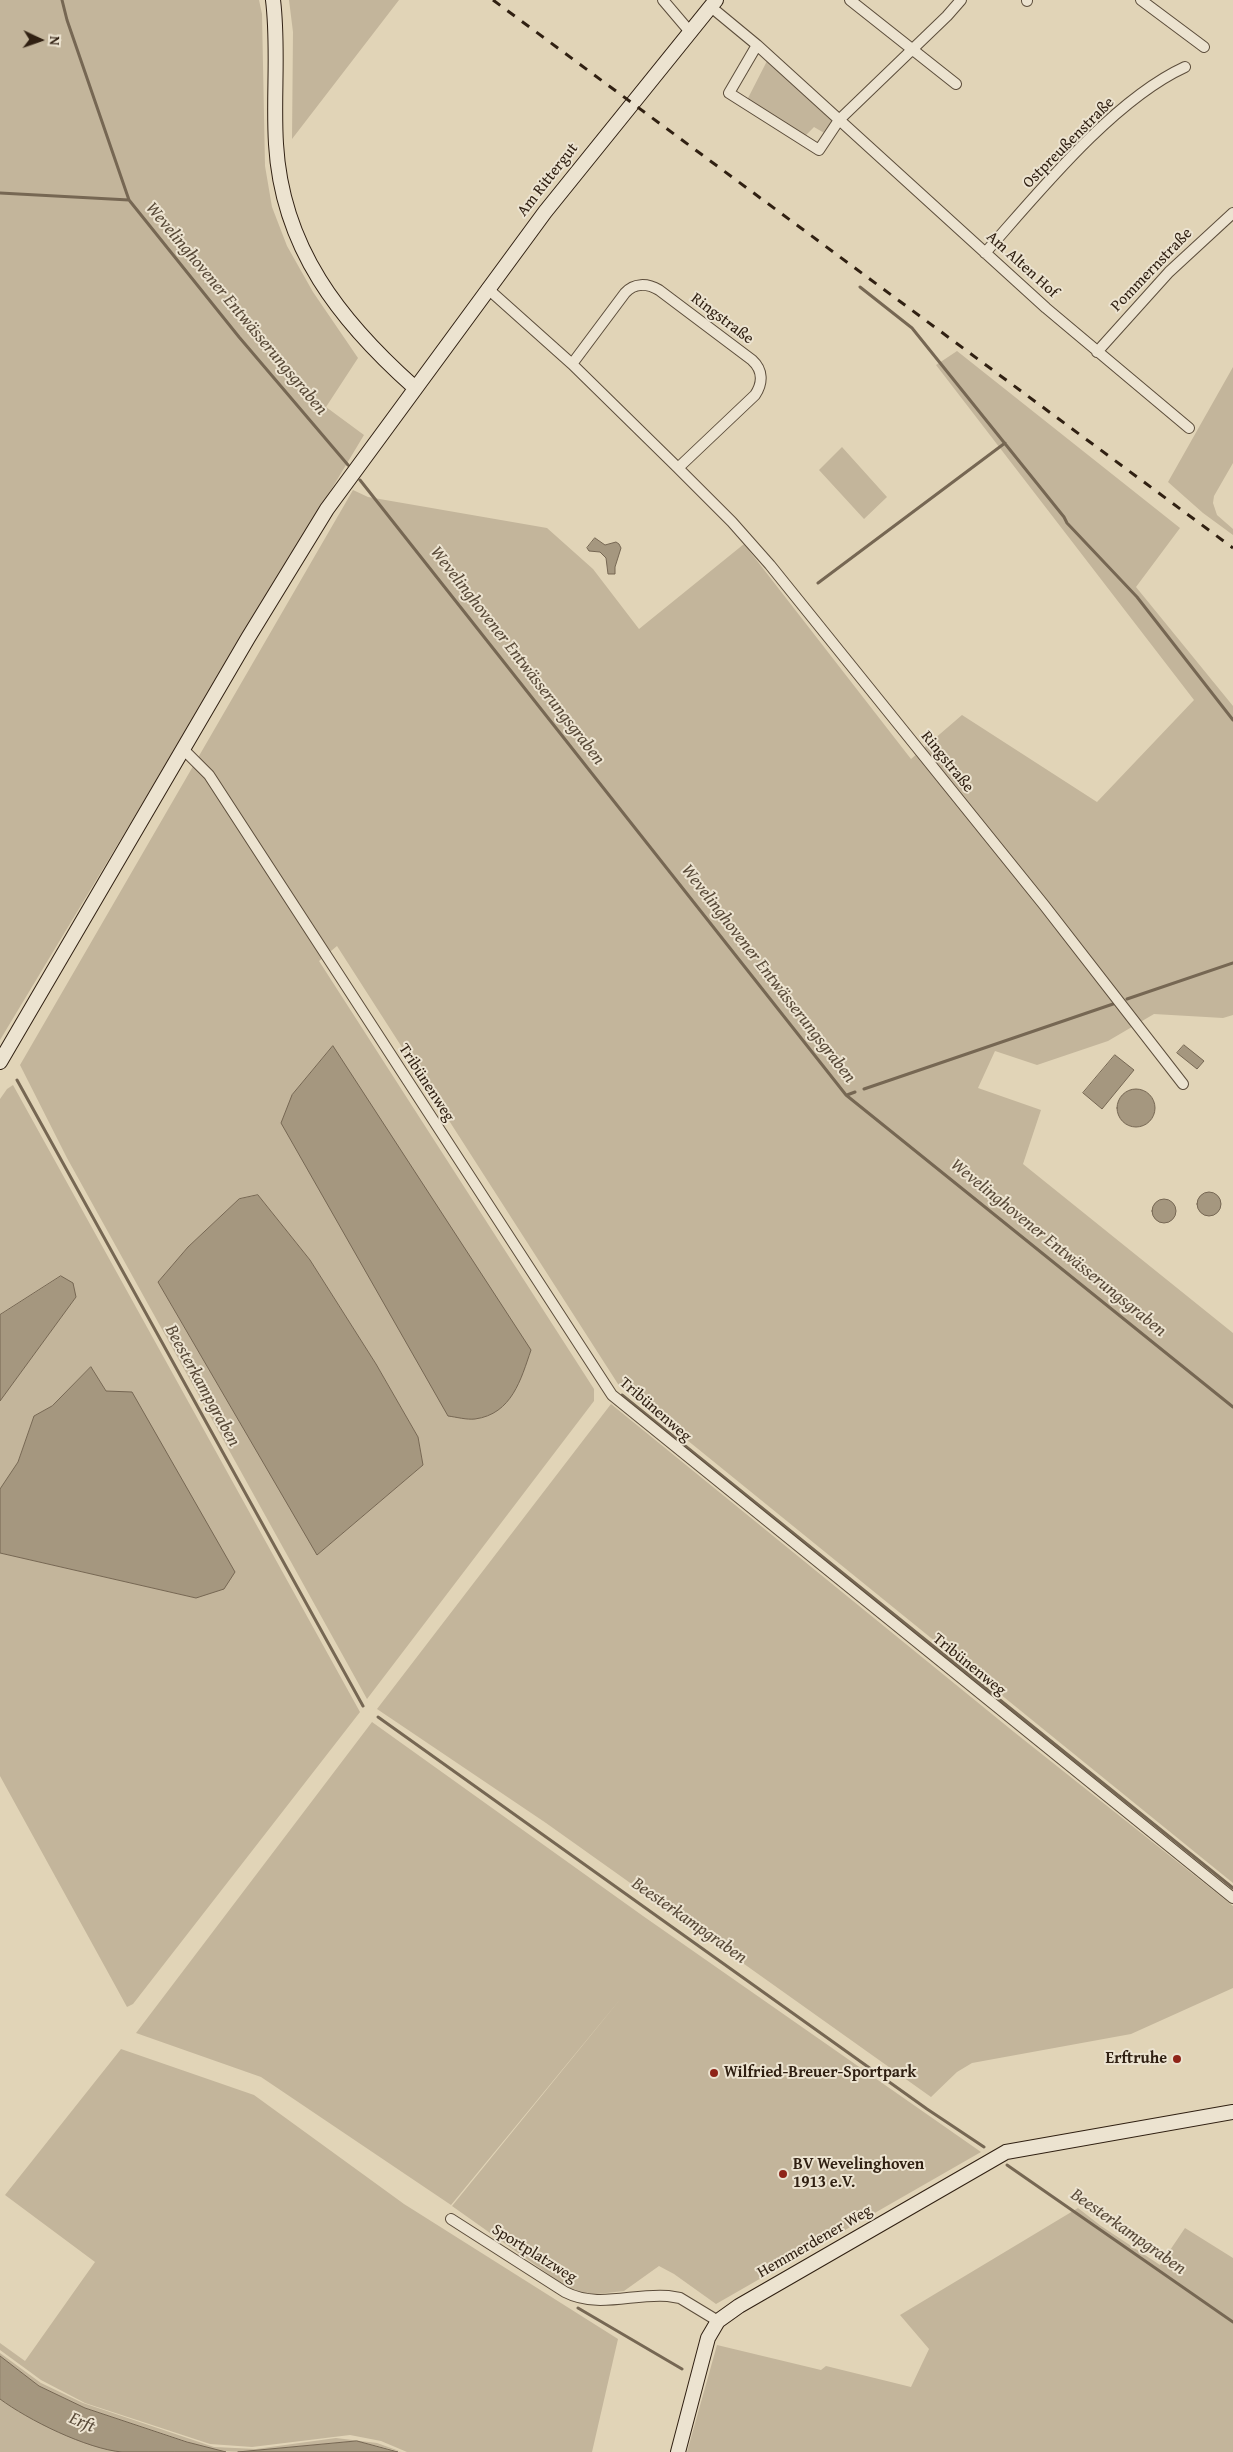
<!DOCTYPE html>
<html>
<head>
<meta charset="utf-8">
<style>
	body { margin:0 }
	#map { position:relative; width:1233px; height:2452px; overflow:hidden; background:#e1d4b7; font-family:"Gentium Book Plus",serif }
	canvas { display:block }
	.north { position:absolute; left:15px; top:15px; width:50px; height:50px; -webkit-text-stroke:4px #ece3d0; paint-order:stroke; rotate:93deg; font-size:14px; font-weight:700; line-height:20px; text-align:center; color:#302012 }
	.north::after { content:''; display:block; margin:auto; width:18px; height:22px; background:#302012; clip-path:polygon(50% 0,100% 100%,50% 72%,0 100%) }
</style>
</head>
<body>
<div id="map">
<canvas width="1233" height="2452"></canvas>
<div class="north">N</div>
</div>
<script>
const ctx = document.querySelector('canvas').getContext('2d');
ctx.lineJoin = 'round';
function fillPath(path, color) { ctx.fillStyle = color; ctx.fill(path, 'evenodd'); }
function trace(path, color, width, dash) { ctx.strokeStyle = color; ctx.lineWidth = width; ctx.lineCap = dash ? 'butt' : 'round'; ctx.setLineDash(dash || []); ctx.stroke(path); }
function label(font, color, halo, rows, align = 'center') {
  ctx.font = font + ' "Gentium Book Plus",serif'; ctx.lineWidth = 4; ctx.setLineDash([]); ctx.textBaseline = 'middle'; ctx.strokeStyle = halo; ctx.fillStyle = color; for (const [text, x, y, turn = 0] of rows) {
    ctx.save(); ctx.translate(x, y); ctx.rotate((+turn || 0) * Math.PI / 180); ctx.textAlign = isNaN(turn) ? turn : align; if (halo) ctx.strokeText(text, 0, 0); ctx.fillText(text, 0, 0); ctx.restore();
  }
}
fillPath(new Path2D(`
	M0 0H259L262 14 265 166 272 207 287 246 313 292 358 358 326 407 364 435 0 1040Z
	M289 0H399L292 139 293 32Z
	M767 61 833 122 826 134 814 127 804 137 746 102Z
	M957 351 1180 528 1136 587 1233 706V1015L1223 1018 1154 1014 1108 1041 1037 1065 995 1051 978 1088 1041 1110 1023 1164 1233 1333V1883L618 1384 337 946 319 961 594 1389V1401L367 1699 67 1158 20 1065 353 490 368 497 547 528 593 569 639 629 744 544 911 759 962 715 1097 802 1194 700 936 365ZM258 1195 310 1260 376 1364 418 1437 423 1465 318 1554 158 1282 188 1247 239 1199Z
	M1233 367V463L1214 496 1213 503 1217 515 1233 529V535L1203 513 1168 482Z
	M842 447 887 497 864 519 819 470Z
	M13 1085 360 1712 133 2004 127 2007 0 1776V1553L196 1598 106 1391 91 1368 52 1406 34 1416 18 1462 0 1489V1401L76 1297 61 1276 0 1315V1099L7 1089Z
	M611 1404 1014 1732 1233 1906V1988L1131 2034 972 2063 957 2072 931 2097 546 1823 377 1709Z
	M372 1722 643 1916 981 2152 716 2304 674 2274 659 2266 624 2291 579 2296 452 2206 622 1997 451 2205 261 2077 136 2033Z
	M121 2049 254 2095 404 2204 618 2339 592 2452H407L381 2441 350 2435 252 2447 210 2444 85 2403 41 2380 0 2350V2343L25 2361 95 2262 5 2195Z
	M1078 2208 1101 2226 1160 2265 1185 2228 1233 2258V2452H687L717 2345 821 2370 826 2366 911 2387 929 2349 900 2315Z
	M0 2353 41 2383 83 2403 214 2447 256 2449 336 2438 377 2443 402 2452 357 2441 244 2452 216 2451 85 2408 39 2386 0 2356Z
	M0 2399C36 2426 78 2440 121 2452H0Z`), '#c3b59b');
const water = new Path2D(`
	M595 538 605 545 616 542 619 544 621 548 615 567V574H608L606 558 600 552 589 551 587 548Z
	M1184 1045 1204 1061 1197 1069 1177 1053Z
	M333 1046 531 1350C521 1379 512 1414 475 1419 467 1420 456 1417 448 1416L281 1123 292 1095Z
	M1115 1055 1134 1070 1102 1109 1083 1093Z
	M1117 1108a19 19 0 1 1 38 0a19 19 0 1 1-38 0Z
	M1197 1204a12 12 0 1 1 24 0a12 12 0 1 1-24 0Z
	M258 1195 310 1260 376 1364 418 1437 423 1465 317 1555 158 1282 188 1247 239 1199Z
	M1152 1211a12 12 0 1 1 24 0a12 12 0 1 1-24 0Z
	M61 1276 73 1283 76 1297 0 1401V1315Z
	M91 1367 106 1391 132 1392 235 1572 224 1589 196 1598 0 1553V1489L18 1462 34 1416 52 1406Z
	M0 2356 39 2386 85 2408 187 2442 226 2452C192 2452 157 2452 122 2452 87 2449 28 2420 0 2399Z
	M357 2441 398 2452H238Z`);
fillPath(water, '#a5977f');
trace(water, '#766753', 1);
trace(new Path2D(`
	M62 0 67 20 129 200
	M0 193 129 200 239 337 348 465
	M860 287 912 328 1064 517 1067 523 1137 597 1233 720
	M360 480 846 1095 1233 1407
	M818 583 1005 443
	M1127 999 1233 963
	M17 1080 363 1706
	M864 1089 1116 1003
	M847 1095 855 1092
	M622 1395 1233 1888
	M378 1717 927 2109 984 2147
	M1007 2165 1233 2322
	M578 2308 682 2369`), '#766753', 3);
const street = new Path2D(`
	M663 0 691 33
	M850 0 956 84
	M1027 0V1
	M1141 0 1204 47
	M711 7 757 45 1046 308 1189 428
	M757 45 729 93 819 150 839 120 947 16 961 0
	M985 253C1038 193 1113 100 1185 67
	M487 288 572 364 678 468 755 395C763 383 763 370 752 360L659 290C647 283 634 283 625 293L572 364
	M1097 352 1169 272 1233 213
	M678 468 732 522 770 565 1044 905 1183 1084
	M184 750 209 775 612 1395 1233 1898
	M451 2219 565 2292C598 2309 633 2293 668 2296L680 2298 718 2321`);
const secondary = new Path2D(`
	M273 0C279 48 273 96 276 144 282 248 340 321 414 387
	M0 1062 248 638 327 509 545 212 716 0
	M678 2452 708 2338 718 2321 739 2306 1006 2152 1233 2112`);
trace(street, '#5c4d3b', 12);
trace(secondary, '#302012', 16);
trace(street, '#ece3d0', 10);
trace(secondary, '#ece3d0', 14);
trace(new Path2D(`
	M493 0 1233 548`), '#302012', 3, [9, 9]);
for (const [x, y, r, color] of [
	[1177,2059,5,"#8f2418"],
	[714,2073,5,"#8f2418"],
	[783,2174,5,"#8f2418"]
]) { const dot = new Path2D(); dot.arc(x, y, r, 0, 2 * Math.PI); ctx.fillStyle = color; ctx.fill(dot); trace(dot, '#ece3d0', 2); }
label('16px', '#302012', '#ece3d0', [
	["Ostpreußenstraße",1069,143,-45],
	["Am Rittergut",548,180,-52],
	["Am Alten Hof",1022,265,42],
	["Pommernstraße",1152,270,-46],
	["Ringstraße",722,319,37],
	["Ringstraße",947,762,51],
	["Tribünenweg",426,1083,57],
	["Tribünenweg",655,1410,41],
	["Tribünenweg",969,1665,39],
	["Hemmerdener Weg",815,2242,-30],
	["Sportplatzweg",534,2254,32]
]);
label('bold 16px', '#302012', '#ece3d0', [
	["Erftruhe",1167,2059,"right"],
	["Wilfried-Breuer-Sportpark",724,2073],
	["BV Wevelinghoven",793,2165],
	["1913 e.V.",793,2183]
], 'left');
label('italic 18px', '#594a38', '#ece3d0', [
	["Wevelinghovener Entwässerungsgraben",236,309,50],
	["Wevelinghovener Entwässerungsgraben",517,656,52],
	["Wevelinghovener Entwässerungsgraben",768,974,52],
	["Wevelinghovener Entwässerungsgraben",1058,1248,39],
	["Beesterkampgraben",202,1386,61],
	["Beesterkampgraben",689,1921,35],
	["Beesterkampgraben",1128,2232,35],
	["Erft",82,2423,23]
]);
</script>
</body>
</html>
